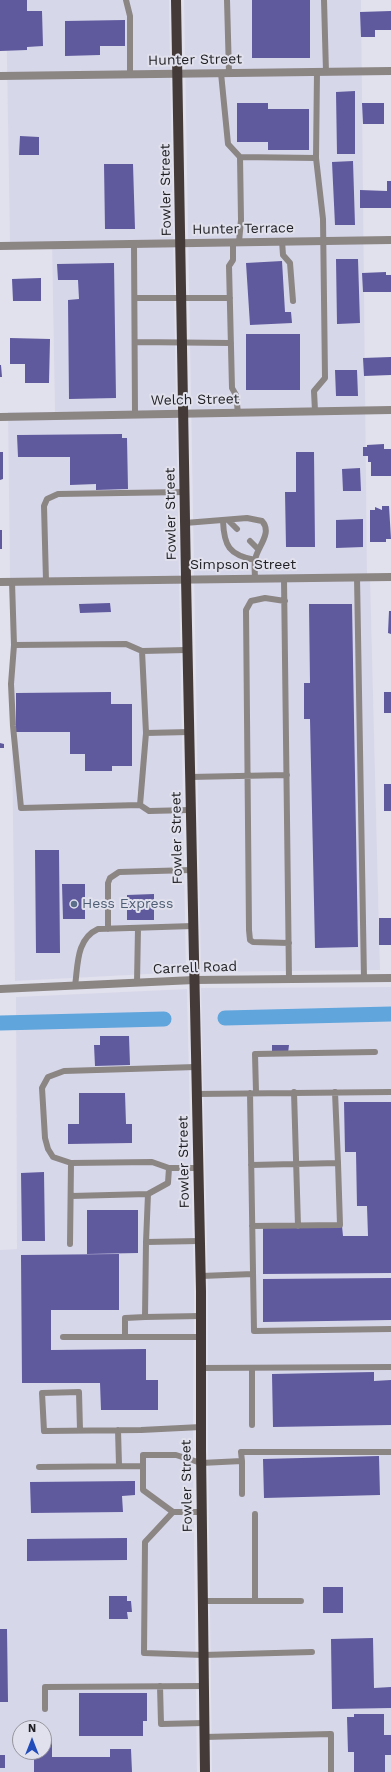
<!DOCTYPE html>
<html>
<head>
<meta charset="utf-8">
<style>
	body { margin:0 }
	#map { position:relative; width:391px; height:1772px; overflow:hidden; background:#e1e1ed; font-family:"Work Sans",sans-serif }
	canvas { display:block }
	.north { position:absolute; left:12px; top:1720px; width:40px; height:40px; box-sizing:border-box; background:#e1e1ed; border:1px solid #94949d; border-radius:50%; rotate:0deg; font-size:11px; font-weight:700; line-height:16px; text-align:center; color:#212125 }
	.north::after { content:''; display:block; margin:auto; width:14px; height:18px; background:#214cba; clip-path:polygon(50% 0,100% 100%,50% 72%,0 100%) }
</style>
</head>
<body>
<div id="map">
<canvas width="391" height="1772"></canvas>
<div class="north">N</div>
</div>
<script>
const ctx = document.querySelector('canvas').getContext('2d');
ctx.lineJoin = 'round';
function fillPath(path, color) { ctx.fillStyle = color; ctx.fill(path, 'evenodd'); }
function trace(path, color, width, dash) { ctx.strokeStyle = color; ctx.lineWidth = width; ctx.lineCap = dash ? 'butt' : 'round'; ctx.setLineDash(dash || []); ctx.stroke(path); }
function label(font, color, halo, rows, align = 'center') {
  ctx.font = font + ' "Work Sans",sans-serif'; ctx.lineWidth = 4; ctx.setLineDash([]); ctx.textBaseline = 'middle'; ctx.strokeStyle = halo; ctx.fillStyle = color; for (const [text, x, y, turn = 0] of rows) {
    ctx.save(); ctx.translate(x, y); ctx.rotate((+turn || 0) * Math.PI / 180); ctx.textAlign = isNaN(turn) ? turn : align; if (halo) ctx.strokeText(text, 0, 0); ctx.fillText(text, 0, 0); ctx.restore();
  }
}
fillPath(new Path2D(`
	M6 0H169L186 972 15 981 8 412H55L52 242H10Z
	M184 0H361L367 575 370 576 380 970 201 972Z
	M391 987V1772H212L208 1450V1291L201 988Z
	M187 989 194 1291 193 1450 197 1772H0V1250L17 1249 16 997ZM20 1728H44V1752H20Z`), '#d7d7ea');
trace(new Path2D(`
	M225 1018 391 1014
	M0 1023 164 1019`), '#60a5db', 15);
fillPath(new Path2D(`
	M0 0H27V11H42L43 46 27 47V50L0 51Z
	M252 0H310V58H252Z
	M391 11V30H375V37H361L360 12Z
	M125 20V46H100V55L65 56V21Z
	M355 91V154H337L336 92Z
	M237 103H268V109H309V150H268V142H237Z
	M362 103H384V124H363Z
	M20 136 39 137V155H19Z
	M353 161 355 225H335L332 162Z
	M104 164H133L135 229H105Z
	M387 181H391V208H360V190L387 191Z
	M336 259H358L360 323 337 324Z
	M282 261 285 312H291L292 323 250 325 246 263Z
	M114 263 116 398 69 399 68 300 79 299 78 280H58L57 264Z
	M386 272V275H391V292H363L362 273Z
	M41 278V301H13L12 279Z
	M246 334H300V390H246Z
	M10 338 50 339 49 383H25V364H10Z
	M391 357V375L364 376 363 358Z
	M0 365H1L2 377H0Z
	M335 370H357L358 396H336Z
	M122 434V438H127L128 489 96 490V484L70 485V457H18L17 435Z
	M384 444V449H391V476H371V462H368V456H363V447H367V445Z
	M0 452H3V479L0 480Z
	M296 452H314L315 547H286L285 492H296Z
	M360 468 361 491H343L342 469Z
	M382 506H389L391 539H386V542H370V510H375V507L382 510Z
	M363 519V547L336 548V520Z
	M0 530H2V549H0Z
	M110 603 111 612 80 613 79 604Z
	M309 604H352L358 947 315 948 310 719H304V683H310Z
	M389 611H391V634L388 633Z
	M111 692V704H132V766H112V771H85V754H70V732H16V693Z
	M384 692H391V713H384Z
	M0 743 4 744V748H0Z
	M384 784H391V811H384Z
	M35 850H59L60 953H36Z
	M62 884H85V919H63Z
	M154 894V920H127V895Z
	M379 918H391V945H379Z
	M100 1036H129L130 1065 95 1066 94 1045H100Z
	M272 1045H289L288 1053H272Z
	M79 1093H125L126 1124H132V1143L68 1144V1124H79Z
	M344 1102H391V1273L263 1274V1227L342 1226 343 1236H368L367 1206H357L356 1152H345Z
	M44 1172 45 1241H22L21 1173Z
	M87 1210H138V1253L87 1254Z
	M119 1254V1310H51V1350L146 1349V1380H158V1410H101L100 1383H22L21 1255Z
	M391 1278V1320L263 1322V1279Z
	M374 1372V1381L391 1380V1425L273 1427 272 1374Z
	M379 1456 380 1495 264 1498 263 1459Z
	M135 1481V1495L122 1496 123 1512 31 1513 30 1482Z
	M127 1538V1560L27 1561V1539Z
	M323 1587H343V1613H323Z
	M109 1596H127V1601H131L132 1612H127L128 1619H109Z
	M0 1629H7L8 1702H0Z
	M373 1638 374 1688 391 1687V1708L332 1709 331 1639Z
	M79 1693H147V1721H143V1736H79Z
	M354 1714H384V1735H391V1755H385V1772H354V1752H348L347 1717H354Z
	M44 1741H52V1757H110V1749H131L132 1772H34V1752H44Z
	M0 1755H5V1768H0Z`), '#5f599d');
trace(new Path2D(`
	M126 0 130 16V74
	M227 0 229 73
	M324 0 326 72
	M221 73 228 144 240 157
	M316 158 317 72
	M282 241 283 255 290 263 293 301
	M233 242V260L229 266 232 388 236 395 238 413
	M239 242 241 220 240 157 316 158 323 219 325 378 314 391 315 411
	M134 244 135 414
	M135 298H230
	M135 342 231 343
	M228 520 237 529
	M223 521C224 546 229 555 255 560
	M185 523 247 518 262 521C273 533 257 547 255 560 254 566 255 573 255 579
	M250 541 258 549
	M357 577 364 979
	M284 579 289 979
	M46 581 44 506 47 499 58 494 185 492
	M12 582 14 645 126 644 142 651 187 650
	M285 601 265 598 251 601 246 610 249 930 250 940 253 942 289 943
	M14 645 11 684 13 726 21 808 140 805
	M142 651 146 733 140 805 149 811 190 810
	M146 733 189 732
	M190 777 287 775
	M108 929V883L110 878 119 872 192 870
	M137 983 138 928
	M75 986C78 965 76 939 98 929L193 926
	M196 1067 64 1071 48 1077 42 1088 45 1138 48 1149 53 1157 71 1163 152 1162 169 1168H198
	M256 1092 255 1054 375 1052
	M294 1092 298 1226
	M335 1092 338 1163
	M250 1093 254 1331 391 1329
	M196 1094 391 1092
	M251 1165 338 1163 340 1225 252 1226
	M169 1168 168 1183 148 1194 146 1242 200 1241
	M71 1196 148 1194
	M70 1244 71 1163
	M201 1276 253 1274
	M145 1317 201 1316
	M63 1337H125V1318L145 1317 146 1242
	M125 1337H201
	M201 1368 391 1367
	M252 1368V1425
	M80 1430 79 1392 42 1393 44 1431 141 1430 201 1427
	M118 1430 119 1465
	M242 1461 241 1452H391
	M39 1467 143 1466
	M173 1512 145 1542 144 1653 203 1655 312 1652
	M202 1512H173L143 1490V1455H176L201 1463 242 1461V1494
	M255 1514V1601H301
	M203 1601H255
	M160 1686 161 1724 204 1723
	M45 1709V1687L204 1686
	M204 1737 331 1734V1772`), '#8b8584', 6);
trace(new Path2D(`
	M0 76 391 71
	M0 246 391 240
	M0 417 391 410
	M0 582 391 577`), '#8b8584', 8);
trace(new Path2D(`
	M0 989 194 980 391 978`), '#8b8584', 8);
trace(new Path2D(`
	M176 0 186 578 201 1291V1450L205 1772`), '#443b39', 10);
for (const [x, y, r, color] of [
	[74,904,4,"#5c6f8a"]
]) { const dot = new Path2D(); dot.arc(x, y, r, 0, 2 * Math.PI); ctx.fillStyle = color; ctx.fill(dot); trace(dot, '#e1e1ed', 1.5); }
label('14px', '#212125', '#e1e1ed', [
	["Hunter Street",195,60,-1],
	["Fowler Street",166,190,-91],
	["Hunter Terrace",243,229,-1],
	["Welch Street",195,400,-1],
	["Fowler Street",171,514,-91],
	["Simpson Street",243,565],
	["Fowler Street",177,838,-91],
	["Carrell Road",195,968,-2],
	["Fowler Street",184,1162,-91],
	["Fowler Street",187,1486,-91]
]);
label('14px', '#4e5e75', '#e1e1ed', [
	["Hess Express",82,904]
], 'left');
</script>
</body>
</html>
